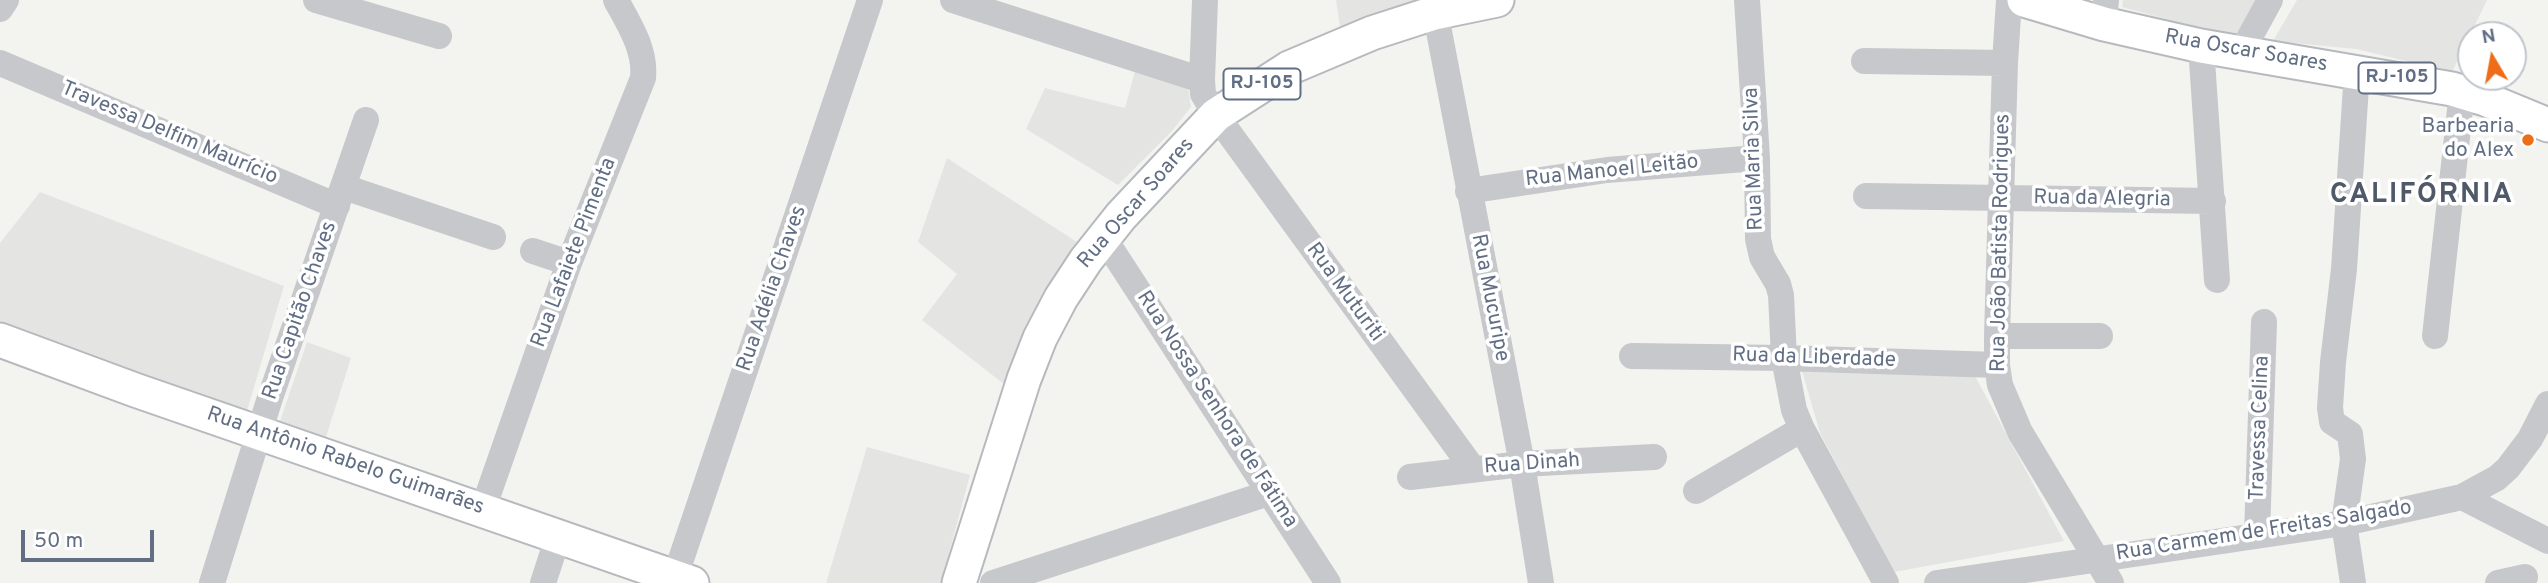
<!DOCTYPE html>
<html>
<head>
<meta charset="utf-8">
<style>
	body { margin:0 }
	#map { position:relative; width:2548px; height:583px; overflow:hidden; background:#f3f4ef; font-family:Overpass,sans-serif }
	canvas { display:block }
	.north { position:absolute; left:2457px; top:21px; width:70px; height:70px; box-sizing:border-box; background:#fff; border:2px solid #c0c5cd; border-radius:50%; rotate:350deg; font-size:19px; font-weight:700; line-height:28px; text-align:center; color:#616e83 }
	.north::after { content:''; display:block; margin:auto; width:24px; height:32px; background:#ee6d16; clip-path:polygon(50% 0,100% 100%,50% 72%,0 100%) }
	.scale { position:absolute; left:21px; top:530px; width:133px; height:32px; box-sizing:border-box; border:4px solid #616e83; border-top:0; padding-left:9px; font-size:21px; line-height:24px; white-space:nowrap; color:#616e83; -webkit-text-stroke:5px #fff; paint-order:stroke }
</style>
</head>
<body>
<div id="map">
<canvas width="2548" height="583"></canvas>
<div class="north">N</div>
<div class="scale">50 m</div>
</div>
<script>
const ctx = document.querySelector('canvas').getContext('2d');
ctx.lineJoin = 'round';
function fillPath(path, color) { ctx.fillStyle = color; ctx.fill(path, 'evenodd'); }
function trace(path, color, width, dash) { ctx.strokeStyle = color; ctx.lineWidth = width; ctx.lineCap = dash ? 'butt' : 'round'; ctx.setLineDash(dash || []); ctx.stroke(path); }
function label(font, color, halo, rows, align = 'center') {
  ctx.font = font + ' Overpass,sans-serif'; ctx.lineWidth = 7; ctx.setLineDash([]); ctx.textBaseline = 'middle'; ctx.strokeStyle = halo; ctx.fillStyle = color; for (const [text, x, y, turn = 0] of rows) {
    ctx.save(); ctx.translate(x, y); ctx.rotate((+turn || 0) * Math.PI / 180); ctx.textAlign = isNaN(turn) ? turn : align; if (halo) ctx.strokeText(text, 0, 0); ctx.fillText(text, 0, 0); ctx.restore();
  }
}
fillPath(new Path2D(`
	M1336 0H1417V1L1340 27Z
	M2123 0H2256L2235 38 2122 7Z
	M2297 0H2487L2452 72 2356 49 2273 41Z
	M1135 71 1188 86 1191 107 1172 131 1118 185 1026 129 1045 88 1125 108Z
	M947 158 1080 244 1038 304 1005 385 922 320 957 274 918 242Z
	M40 192 284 286 246 414 0 326V243Z
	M307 342 351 358 326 437 280 421Z
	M1802 371 1975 376 2064 541 1894 572 1820 433Z
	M867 447 970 475 941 583H826Z`), '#e4e5e3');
const major = new Path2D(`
	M2024 0 2104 24 2201 46 2452 89 2485 99 2548 125
	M0 340 135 390 692 583
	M959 583 1024 379 1040 338 1061 298 1086 260 1121 216 1216 115 1289 68 1372 33 1434 13 1497 0`);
trace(major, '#b6b9be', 37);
trace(new Path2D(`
	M316 0 439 36
	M953 0 1202 80
	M1205 0 1202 80 1203 94 1216 115 1473 469
	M1433 0 1522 464 1541 583
	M1747 0 1757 158 1758 239 1762 257 1778 284 1781 295 1784 358 1794 410 1802 429 1886 583
	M2009 0 2005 63 1997 336V365L2000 385 2020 432 2111 583
	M0 9 6 0
	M2104 24 2106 0
	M2201 46 2217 280
	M2241 53 2270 0
	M1864 61 2005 63
	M0 63 337 206
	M344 187 493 237
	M1468 191 1607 170 1757 158
	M1866 196 2213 201
	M1104 238 1328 583
	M533 251 569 263
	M1997 336H2100
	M2435 336 2462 92
	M1632 356 1784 358 1997 365
	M1410 477 1522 464 1654 457
	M1696 491 1802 429
	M2462 497 2548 541
	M483 509 569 263 643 78C646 50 629 24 616 0
	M2257 535 2264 322
	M675 577 870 0
	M212 583 269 401 366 120
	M543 583 558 537
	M993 583 1269 493
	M1937 583 2344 523 2462 497 2497 478 2508 468 2530 439 2548 404
	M2353 583 2344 523 2353 459 2350 434 2332 422 2330 408 2333 362 2344 269 2357 71
	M2498 583 2525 577`), '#c6c8cc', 26);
trace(major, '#fff', 33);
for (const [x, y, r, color] of [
	[2528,140,7,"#ee6d16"]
]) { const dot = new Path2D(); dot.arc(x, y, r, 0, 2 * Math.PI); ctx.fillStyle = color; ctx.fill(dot); trace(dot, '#fff', 2.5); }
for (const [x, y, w] of [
	[2397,78,77],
	[1262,84,77]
]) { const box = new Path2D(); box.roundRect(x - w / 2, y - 15.5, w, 31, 5); ctx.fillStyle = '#fff'; ctx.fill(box); trace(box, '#616e83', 2); }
label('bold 19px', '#616e83', null, [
	["RJ-105",2397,78],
	["RJ-105",1262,84]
]);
label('21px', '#616e83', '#fff', [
	["Rua Oscar Soares",2246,52,10],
	["Travessa Delfim Maurício",169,134,23],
	["Rua Maria Silva",1755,159,-92],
	["Rua Manoel Leitão",1612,172,-6],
	["Rua da Alegria",2102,200,1],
	["Rua Oscar Soares",1137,204,-49],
	["Rua João Batista Rodrigues",2002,243,-89],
	["Rua Lafaiete Pimenta",575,253,-69],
	["Rua Adélia Chaves",773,289,-71],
	["Rua Muturiti",1344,293,54],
	["Rua Mucuripe",1489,298,79],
	["Rua Capitão Chaves",301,311,-71],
	["Rua da Liberdade",1814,359,2],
	["Rua Nossa Senhora de Fátima",1216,410,57],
	["Travessa Celina",2261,428,-88],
	["Rua Antônio Rabelo Guimarães",345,462,19],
	["Rua Dinah",1532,465,-4],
	["Rua Carmem de Freitas Salgado",2264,532,-9]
]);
label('21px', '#616e83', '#fff', [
	["Barbearia",2514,128],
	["do Alex",2514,152]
], 'right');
ctx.letterSpacing = '2px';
label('bold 28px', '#4f5967', '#fff', [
	["CALIFÓRNIA",2422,196]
]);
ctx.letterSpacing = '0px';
</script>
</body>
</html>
